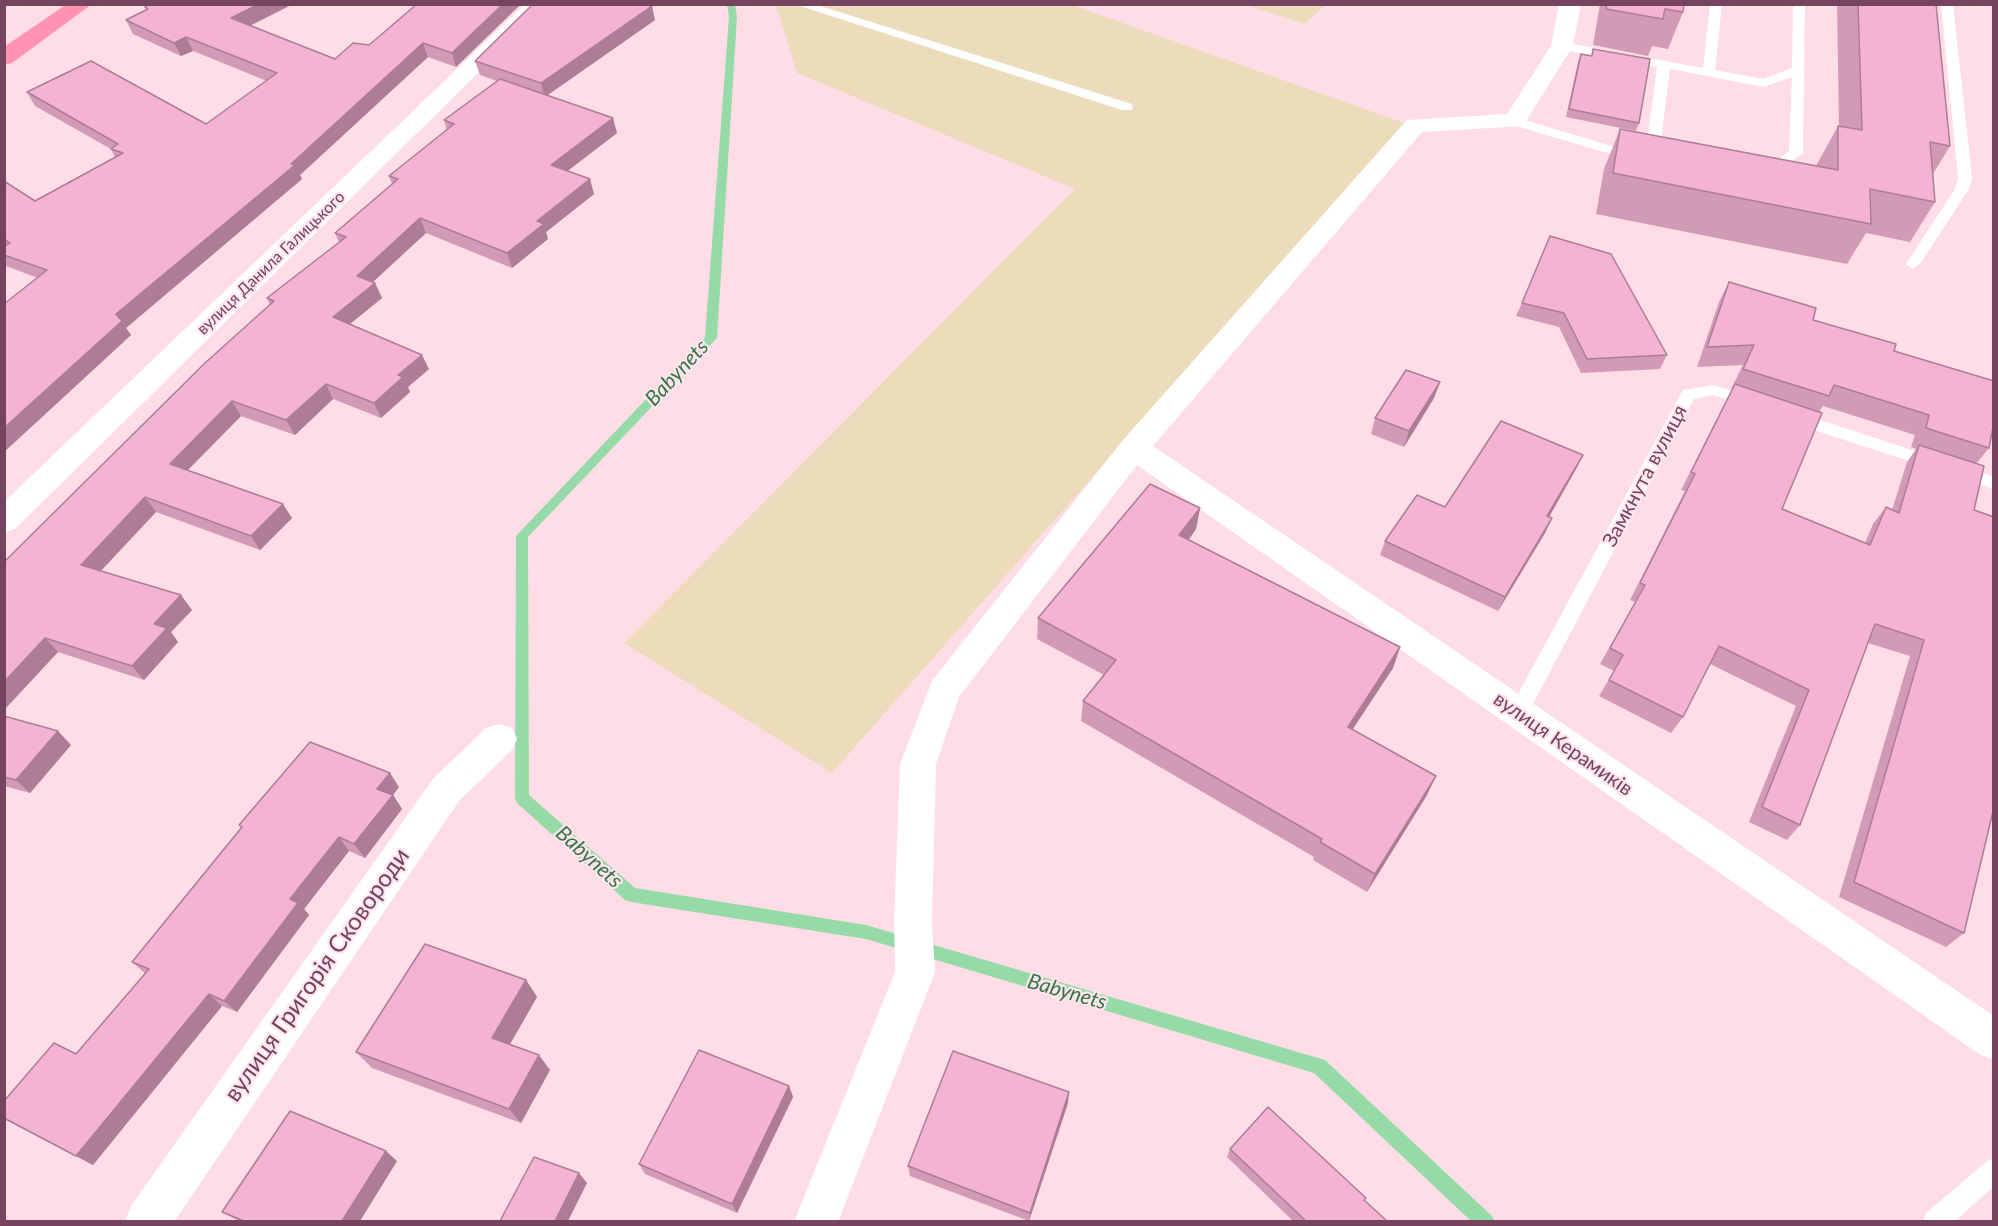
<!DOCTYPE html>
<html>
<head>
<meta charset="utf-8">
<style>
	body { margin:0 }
	#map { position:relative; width:1998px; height:1226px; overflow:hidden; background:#fedde7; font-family:Lato,sans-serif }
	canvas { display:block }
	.frame { position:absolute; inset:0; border:6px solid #75445f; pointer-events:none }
</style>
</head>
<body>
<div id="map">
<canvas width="1998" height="1226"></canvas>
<div class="frame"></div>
</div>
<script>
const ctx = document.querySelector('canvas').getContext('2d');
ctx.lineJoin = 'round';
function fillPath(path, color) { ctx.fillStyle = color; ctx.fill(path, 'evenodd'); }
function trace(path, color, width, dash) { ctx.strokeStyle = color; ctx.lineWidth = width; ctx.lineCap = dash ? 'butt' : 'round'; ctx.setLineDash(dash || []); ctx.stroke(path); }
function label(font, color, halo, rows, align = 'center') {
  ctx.font = font + ' Lato,sans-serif'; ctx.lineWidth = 4.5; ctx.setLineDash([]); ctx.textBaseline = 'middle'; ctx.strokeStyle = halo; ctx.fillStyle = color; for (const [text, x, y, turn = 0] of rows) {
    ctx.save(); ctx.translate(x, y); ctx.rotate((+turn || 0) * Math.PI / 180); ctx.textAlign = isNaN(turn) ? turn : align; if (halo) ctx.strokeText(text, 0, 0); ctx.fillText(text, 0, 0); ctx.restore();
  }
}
fillPath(new Path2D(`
	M776 5H1072L1404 123 832 773 624 643 1075 189 797 73Z
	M1246 5H1325L1305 24Z`), '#ecdcbb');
fillPath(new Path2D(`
	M727 4H735L737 17 717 338 528 537 529 795 635 888 866 925 1325 1060 1492 1216 1495 1222H1472L1314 1073 866 939 631 902 625 900 517 803 515 798 516 536 705 337 729 17Z`), '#96dba7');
fillPath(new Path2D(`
	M794 4H814L1132 104 1133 107 1132 110H1122Z
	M1710 4H1722L1715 70 1763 79 1792 68 1793 4H1805L1803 153 1772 176H1762L1760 173 1789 151 1792 77 1764 87 1670 69 1659 157 1652 161 1645 157 1657 67 1562 50 1556 46 1562 42 1703 68Z
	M1941 4H1953L1972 178 1969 189 1920 264 1913 269 1906 264 1955 189 1958 178Z
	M1515 117 1608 145 1639 151 1641 154 1634 158 1600 151 1510 124 1509 121 1510 118Z
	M1713 385 1756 398 1758 402 1756 406 1750 407 1713 395 1694 399 1525 719 1518 721 1511 719 1508 713 1511 707 1683 390Z
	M1793 411 1994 477V489L1787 421 1785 417 1787 413Z
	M1994 1158V1186L1954 1222H1923L1926 1213 1986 1162Z`), '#fff');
fillPath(new Path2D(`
	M525 4H548L15 529 4 533V502Z
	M1559 4H1581L1573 46 1523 126 1422 132 1153 446 1994 1016V1060L1979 1054 1137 465 959 697 936 764 932 923 935 972 838 1222H794L895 972 894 923 900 764 932 681 1123 440 1407 120 1507 114 1551 46Z
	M499 724 512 728 517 739 512 750 459 801 174 1222H125L131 1206 433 779 486 728Z`), '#fff');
fillPath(new Path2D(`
	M67 4H92L12 63 4 65V47Z`), '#ff93b1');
fillPath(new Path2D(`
	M150 4H293L250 26 335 59 369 45 521 4 456 67 428 57 300 175 302 179 126 328 131 335 4 452V304L38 278 6 266 4 263V181L35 201 115 157 111 149 35 106 27 92 206 124 267 81 193 51 181 56 133 34 126 20 146 10 145 7Z
	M1600 4H1684L1683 12 1668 49 1652 46 1648 56 1593 45Z
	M1837 4H1936L1950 146 1933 174 1935 202 1910 242 1866 233 1847 264 1596 214 1604 169 1620 129 1816 166 1838 126H1839Z
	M655 20 547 95 617 133 567 171 594 194 546 232 548 239 512 268 426 233 373 282 375 283 382 298 350 324 429 369 408 387 410 392 381 418 333 399 295 435 241 416 188 470 292 518 260 550 156 512 101 571 192 610 171 632 178 642 144 680 58 652 4 710V562L270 305 267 298 339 242 335 233 392 184 389 176 447 130 444 120 497 81 480 75 475 61Z
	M1593 49 1639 123 1636 131 1566 117 1578 62 1581 54 1591 56Z
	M1611 254 1667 355 1660 369 1581 373 1559 327 1516 316 1522 303Z
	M1729 282 1813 320 1894 351 1989 448 1976 464 1974 510 1964 933 1946 947 1839 897 1910 656 1868 643 1800 825 1787 840 1749 822 1796 706 1710 664 1683 717 1671 733 1599 696 1614 671 1600 664 1635 602 1630 600 1685 491 1681 490 1732 389H1731L1743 365 1697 367 1719 302ZM1823 406 1915 435 1911 447 1916 449 1907 462 1892 510 1886 507 1873 524 1865 543 1782 509 1819 412Z
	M1440 382 1434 398 1404 447 1371 434 1375 418Z
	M1583 455 1576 469 1549 517 1552 518 1545 533 1498 611 1380 555 1385 541 1445 507Z
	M1200 508 1196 529 1189 540 1400 647 1393 668 1352 730 1427 795 1367 892 1313 860 1314 857 1081 721 1083 701 1104 675 1037 639 1038 618Z
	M4 716 71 745 30 793 4 786Z
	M399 787 393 795 402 809 365 858 349 851 304 909 309 915 237 1012 222 1006 93 1165 4 1119 76 1054 146 974 132 962 241 828 239 825Z
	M526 980 537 997 510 1044 550 1070 521 1123 372 1068 356 1052Z
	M789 1086 793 1097 737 1213 645 1174 639 1164Z
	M1068 1103 1029 1221 910 1176 908 1166Z
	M1230 1149 1364 1200 1387 1221H1293L1227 1157Z
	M397 1161 360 1221H239L222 1212Z`), '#d39ab6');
fillPath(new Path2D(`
	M259 4H293L237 32 231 18Z
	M503 4H521L456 67 452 53Z
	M652 6 655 20 545 97 541 83Z
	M186 37 193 51 181 56 174 43Z
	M423 43 428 57 300 175 302 179 126 328 131 335 4 452V428L116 314 291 164Z
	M613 118 617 133 556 180 551 165Z
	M590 179 594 194 546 232 548 239 512 268 507 253 537 221Z
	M420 218 426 233 363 291 357 276Z
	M375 283 382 298 340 332 333 317Z
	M422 355 429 369 408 387 410 392 381 418 374 403 398 375Z
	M1440 382 1434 398 1404 447 1409 431Z
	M326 384 333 399 295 435 286 420Z
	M232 401 241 416 180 478 170 464Z
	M1583 455 1576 469 1541 531 1547 516Z
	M145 497 156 512 93 579 81 565Z
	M283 504 292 518 260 550 251 536Z
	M1200 508 1196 529 1176 556 1179 535Z
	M1552 518 1545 533 1498 611 1505 597Z
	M181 595 192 610 171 632 178 642 144 680 132 666 154 624Z
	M45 638 58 652 4 710V682Z
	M1400 647 1393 668 1341 747 1348 727Z
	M58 731 71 745 30 793 16 780Z
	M390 773 399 787 393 795 402 809 365 858 354 844 377 789Z
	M1436 776 1427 795 1367 892 1375 874Z
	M339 837 349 851 304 909 309 915 237 1012 224 1001 290 899Z
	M526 980 537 997 505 1053 492 1038Z
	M209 994 222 1006 93 1165 76 1156Z
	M539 1055 550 1070 521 1123 509 1109Z
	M789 1086 793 1097 737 1213 732 1204Z
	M1069 1092 1068 1103 1029 1221 1030 1213Z
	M386 1151 397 1161 360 1221H342Z
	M579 1173 587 1183 568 1221H555Z`), '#ac7d94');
const building = new Path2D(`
	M150 4H259L231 18 335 59 353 43 369 45 417 4H503L452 53 423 43 291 164 295 165 116 314 122 321 4 428V304L47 270 4 255V246L10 243 4 239V181L35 201 123 153 111 149 118 144 27 92 91 61 206 124 277 73 186 37 174 43 126 20 148 9 145 7Z
	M533 4H644L652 6 541 83 475 61Z
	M1607 4H1684L1683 12 1665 9 1663 19 1606 9Z
	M1858 4H1936L1950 146 1930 142 1935 202 1870 189 1871 224 1613 173 1620 129 1838 170V126L1862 130Z
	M1593 49 1650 59 1639 123 1569 109 1581 54 1592 56Z
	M500 79 613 118 551 165 590 179 537 221 544 224 507 253 420 218 357 276 375 283 333 317 422 355 398 375 403 377 374 403 326 384 286 420 232 401 170 464 283 504 251 536 145 497 81 565 181 595 154 624 167 628 132 666 45 638 4 682V562L205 363 274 301 267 298 346 237 335 233 398 179 389 176 454 124 444 120Z
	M1550 236 1611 254 1667 355 1587 359 1564 313 1522 303Z
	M1729 282 1816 308 1813 320 1896 344 1894 351 1994 381V422L1989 448 1926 428 1929 415 1834 385 1829 396 1743 369 1754 345 1707 347Z
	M1406 370 1440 382 1409 431 1375 418Z
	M1735 384 1822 413 1782 509 1870 545 1886 507 1899 513 1919 445 1984 466 1974 510 1994 517V807L1964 933 1854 882 1924 640 1875 624 1800 825 1762 807 1809 690 1719 646 1683 717 1609 680 1623 655 1610 648 1645 585 1640 583 1695 474 1691 472Z
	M1501 421 1583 455 1547 516 1552 518 1505 597 1385 541 1417 495 1445 507Z
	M1150 484 1200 508 1179 535 1400 647 1348 727 1436 776 1375 874 1320 842 1322 839 1083 701 1116 660 1038 618Z
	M4 716 58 731 16 780 4 777Z
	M310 742 390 773 377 789 393 795 354 844 339 837 290 899 298 903 224 1001 209 994 76 1156 4 1118V1101L54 1043 76 1054 149 969 132 962 242 827 239 825Z
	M425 944 526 980 492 1038 539 1055 509 1109 356 1052Z
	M699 1050 789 1086 732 1204 639 1164Z
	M953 1051 1069 1092 1030 1213 908 1166Z
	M1268 1107 1366 1198 1364 1200 1387 1221H1306L1230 1149Z
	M290 1111 386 1151 342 1221H244L222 1212Z
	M534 1157 579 1173 555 1221H500Z`);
fillPath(building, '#f5b3d4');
trace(building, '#ac7d94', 1.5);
label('16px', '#75445f', '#ffe5ed', [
	["вулиця Данила Галицького",271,263,-44]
]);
label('20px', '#75445f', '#ffe5ed', [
	["Замкнута вулиця",1645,476,-62],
	["вулиця Керамиків",1563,744,35]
]);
label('italic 21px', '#357546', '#ffe5ed', [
	["Babynets",677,373,-47],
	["Babynets",589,857,42],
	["Babynets",1067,992,16]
]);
label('24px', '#75445f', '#ffe5ed', [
	["вулиця Григорія Сковороди",317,975,-55]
]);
</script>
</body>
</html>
